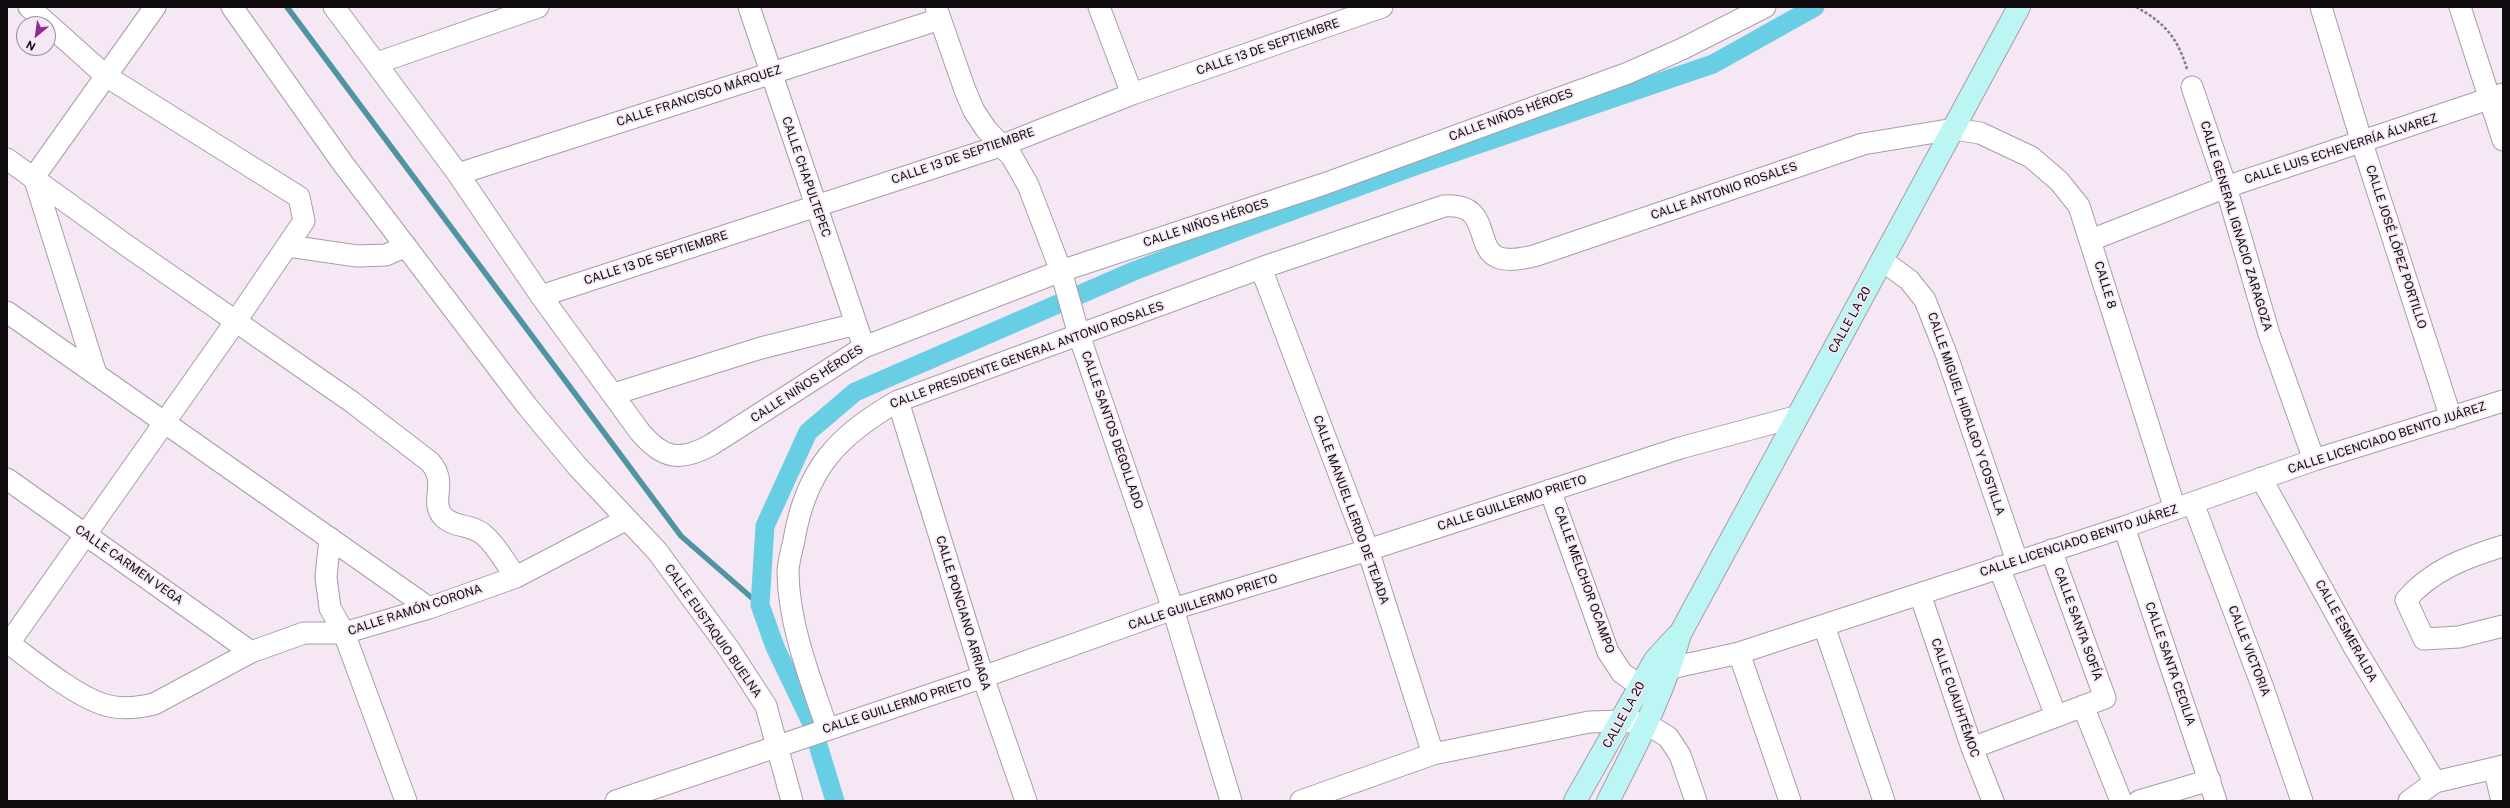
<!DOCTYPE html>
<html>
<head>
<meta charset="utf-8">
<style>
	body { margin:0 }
	#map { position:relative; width:2510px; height:808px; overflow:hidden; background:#f5e7f4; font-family:"Public Sans",sans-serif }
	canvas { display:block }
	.frame { position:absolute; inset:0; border:8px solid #100b0f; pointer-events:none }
	.north { position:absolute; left:16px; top:16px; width:40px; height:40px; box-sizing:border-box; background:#f5e7f4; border:1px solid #998f98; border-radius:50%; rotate:209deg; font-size:11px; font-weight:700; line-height:16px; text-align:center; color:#100b0f }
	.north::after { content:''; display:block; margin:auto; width:14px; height:18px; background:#8d2b93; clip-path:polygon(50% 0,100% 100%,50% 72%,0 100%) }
</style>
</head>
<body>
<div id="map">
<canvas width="2510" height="808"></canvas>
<div class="frame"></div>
<div class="north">N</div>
</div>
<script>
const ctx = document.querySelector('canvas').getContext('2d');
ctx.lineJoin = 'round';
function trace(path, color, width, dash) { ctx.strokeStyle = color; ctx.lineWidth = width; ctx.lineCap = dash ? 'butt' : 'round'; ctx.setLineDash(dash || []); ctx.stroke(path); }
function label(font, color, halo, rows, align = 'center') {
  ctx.font = font + ' "Public Sans",sans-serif'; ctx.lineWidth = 3.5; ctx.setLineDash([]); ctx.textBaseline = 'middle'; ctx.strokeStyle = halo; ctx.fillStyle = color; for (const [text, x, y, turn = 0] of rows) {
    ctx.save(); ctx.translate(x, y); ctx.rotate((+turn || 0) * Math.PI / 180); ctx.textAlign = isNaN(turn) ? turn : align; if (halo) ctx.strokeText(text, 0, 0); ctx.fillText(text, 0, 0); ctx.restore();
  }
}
trace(new Path2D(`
	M287 7 681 536 760 605`), '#4e94a3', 5.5);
trace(new Path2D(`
	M835 801 811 722 775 647 760 605 765 526 808 432 855 392 1134 271 1248 227 1423 163 1713 64 1815 7`), '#68cee3', 19);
const street = new Path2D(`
	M29 7 48 24
	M232 7 344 165 527 406 577 466 657 551 729 649 766 706 792 801
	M334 7 458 174 541 296 640 432C663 459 680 462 711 445L864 347 1061 271 1324 184 1628 73 1682 49 1765 7
	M749 7 864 347
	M936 7 965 90 974 111 986 129 1012 157 1028 185 1061 271 1079 335 1173 609 1231 801
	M1099 7 1132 94
	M2321 7 2362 143 2451 418
	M2460 7 2503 140
	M377 63 538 7
	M2192 87 2226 187 2269 334 2314 460
	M7 159 123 243 352 402 430 462C448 482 431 499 441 514 452 529 471 523 484 535 497 546 506 564 516 577
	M458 174 940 19
	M2091 240 2226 187 2503 94
	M288 246 357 256 386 255 406 246
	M1883 261 1909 280 1925 300 1947 356 2017 561
	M1261 268 1368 550 1433 754
	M541 296 1003 145 1132 94 1382 7
	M7 312 429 608
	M96 374 34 177 155 7
	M614 394 761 348 856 324
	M898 401 983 677 1026 801
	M2261 478 2353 645 2435 782
	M7 479 251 652
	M1550 490 1608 652 1622 673 1654 696
	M2193 503 2263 688 2302 801
	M2124 527 2216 801
	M330 538 326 577 330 608 344 633 406 801
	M2503 546C2467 557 2431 570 2406 600L2424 639 2459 637 2503 626
	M1999 567 2056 716
	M1920 594 1972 748 1993 801
	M1824 626 1884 801
	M7 642C33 661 73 694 102 704 119 710 137 708 154 704L251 652 304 633H344L429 608 516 577 627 519
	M7 646 236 321 304 221 299 197 106 76 48 24
	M1739 653 1790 801
	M1655 661 1671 668 1739 653 2124 527 2314 460 2503 401
	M2083 706 2121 801
	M827 728C810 678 789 626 788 573 788 562 792 550 794 540 806 469 838 435 898 401L1261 268 1444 206C1491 202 1474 246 1497 257 1509 262 1523 258 1534 256L1863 144 1954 129 1980 133 2031 157 2059 181 2079 206 2175 509
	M1972 748 2105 698 2051 550
	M2494 768 2502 801
	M616 801 983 677 1173 609 1368 550 1680 448 1795 417
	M1301 801 1433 754 1589 722 1622 721 1647 724 1668 737 1680 755 1696 801
	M2139 801 2210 780
	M2409 801 2435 782 2503 766`);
const secondary = new Path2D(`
	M1575 801 1655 660 1677 636
	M1608 801C1636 746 1664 693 1680 634L2019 7`);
trace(street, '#a99ca8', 23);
trace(secondary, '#a99ca8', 24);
trace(new Path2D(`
	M2136 7C2165 23 2177 37 2187 69`), '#857b84', 2.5, [3, 2]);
trace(street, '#fff', 21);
trace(secondary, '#bcf6f4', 22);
label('12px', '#100b0f', '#f5e7f4', [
	["CALLE 13 DE SEPTIEMBRE",1268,47,-19],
	["CALLE FRANCISCO MÁRQUEZ",699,96,-18],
	["CALLE NIÑOS HÉROES",1511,115,-20],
	["CALLE LUIS ECHEVERRÍA ÁLVAREZ",2341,149,-18],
	["CALLE 13 DE SEPTIEMBRE",963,156,-19],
	["CALLE CHAPULTEPEC",806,177,71],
	["CALLE ANTONIO ROSALES",1724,191,-19],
	["CALLE NIÑOS HÉROES",1206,223,-18],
	["CALLE GENERAL IGNACIO ZARAGOZA",2236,226,73],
	["CALLE JOSÉ LÓPEZ PORTILLO",2396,247,72],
	["CALLE 13 DE SEPTIEMBRE",656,258,-18],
	["CALLE 8",2105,285,73],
	["CALLE LA 20",1850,320,-61],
	["CALLE PRESIDENTE GENERAL ANTONIO ROSALES",1027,355,-20],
	["CALLE NIÑOS HÉROES",807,384,-33],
	["CALLE MIGUEL HIDALGO Y COSTILLA",1966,414,71],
	["CALLE SANTOS DEGOLLADO",1112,430,71],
	["CALLE LICENCIADO BENITO JUÁREZ",2387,438,-18],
	["CALLE GUILLERMO PRIETO",1512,503,-18],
	["CALLE MANUEL LERDO DE TEJADA",1351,510,70],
	["CALLE LICENCIADO BENITO JUÁREZ",2079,541,-18],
	["CALLE CARMEN VEGA",129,565,35],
	["CALLE MELCHOR OCAMPO",1584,580,70],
	["CALLE GUILLERMO PRIETO",1203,602,-18],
	["CALLE RAMÓN CORONA",415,610,-18],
	["CALLE PONCIANO ARRIAGA",963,613,73],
	["CALLE SANTA SOFÍA",2078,624,70],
	["CALLE EUSTAQUIO BUELNA",713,631,55],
	["CALLE ESMERALDA",2346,631,61],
	["CALLE VICTORIA",2249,651,69],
	["CALLE SANTA CECILIA",2170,664,71],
	["CALLE CUAUHTÉMOC",1955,698,71],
	["CALLE GUILLERMO PRIETO",897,706,-18],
	["CALLE LA 20",1624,715,-61]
]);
</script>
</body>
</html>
